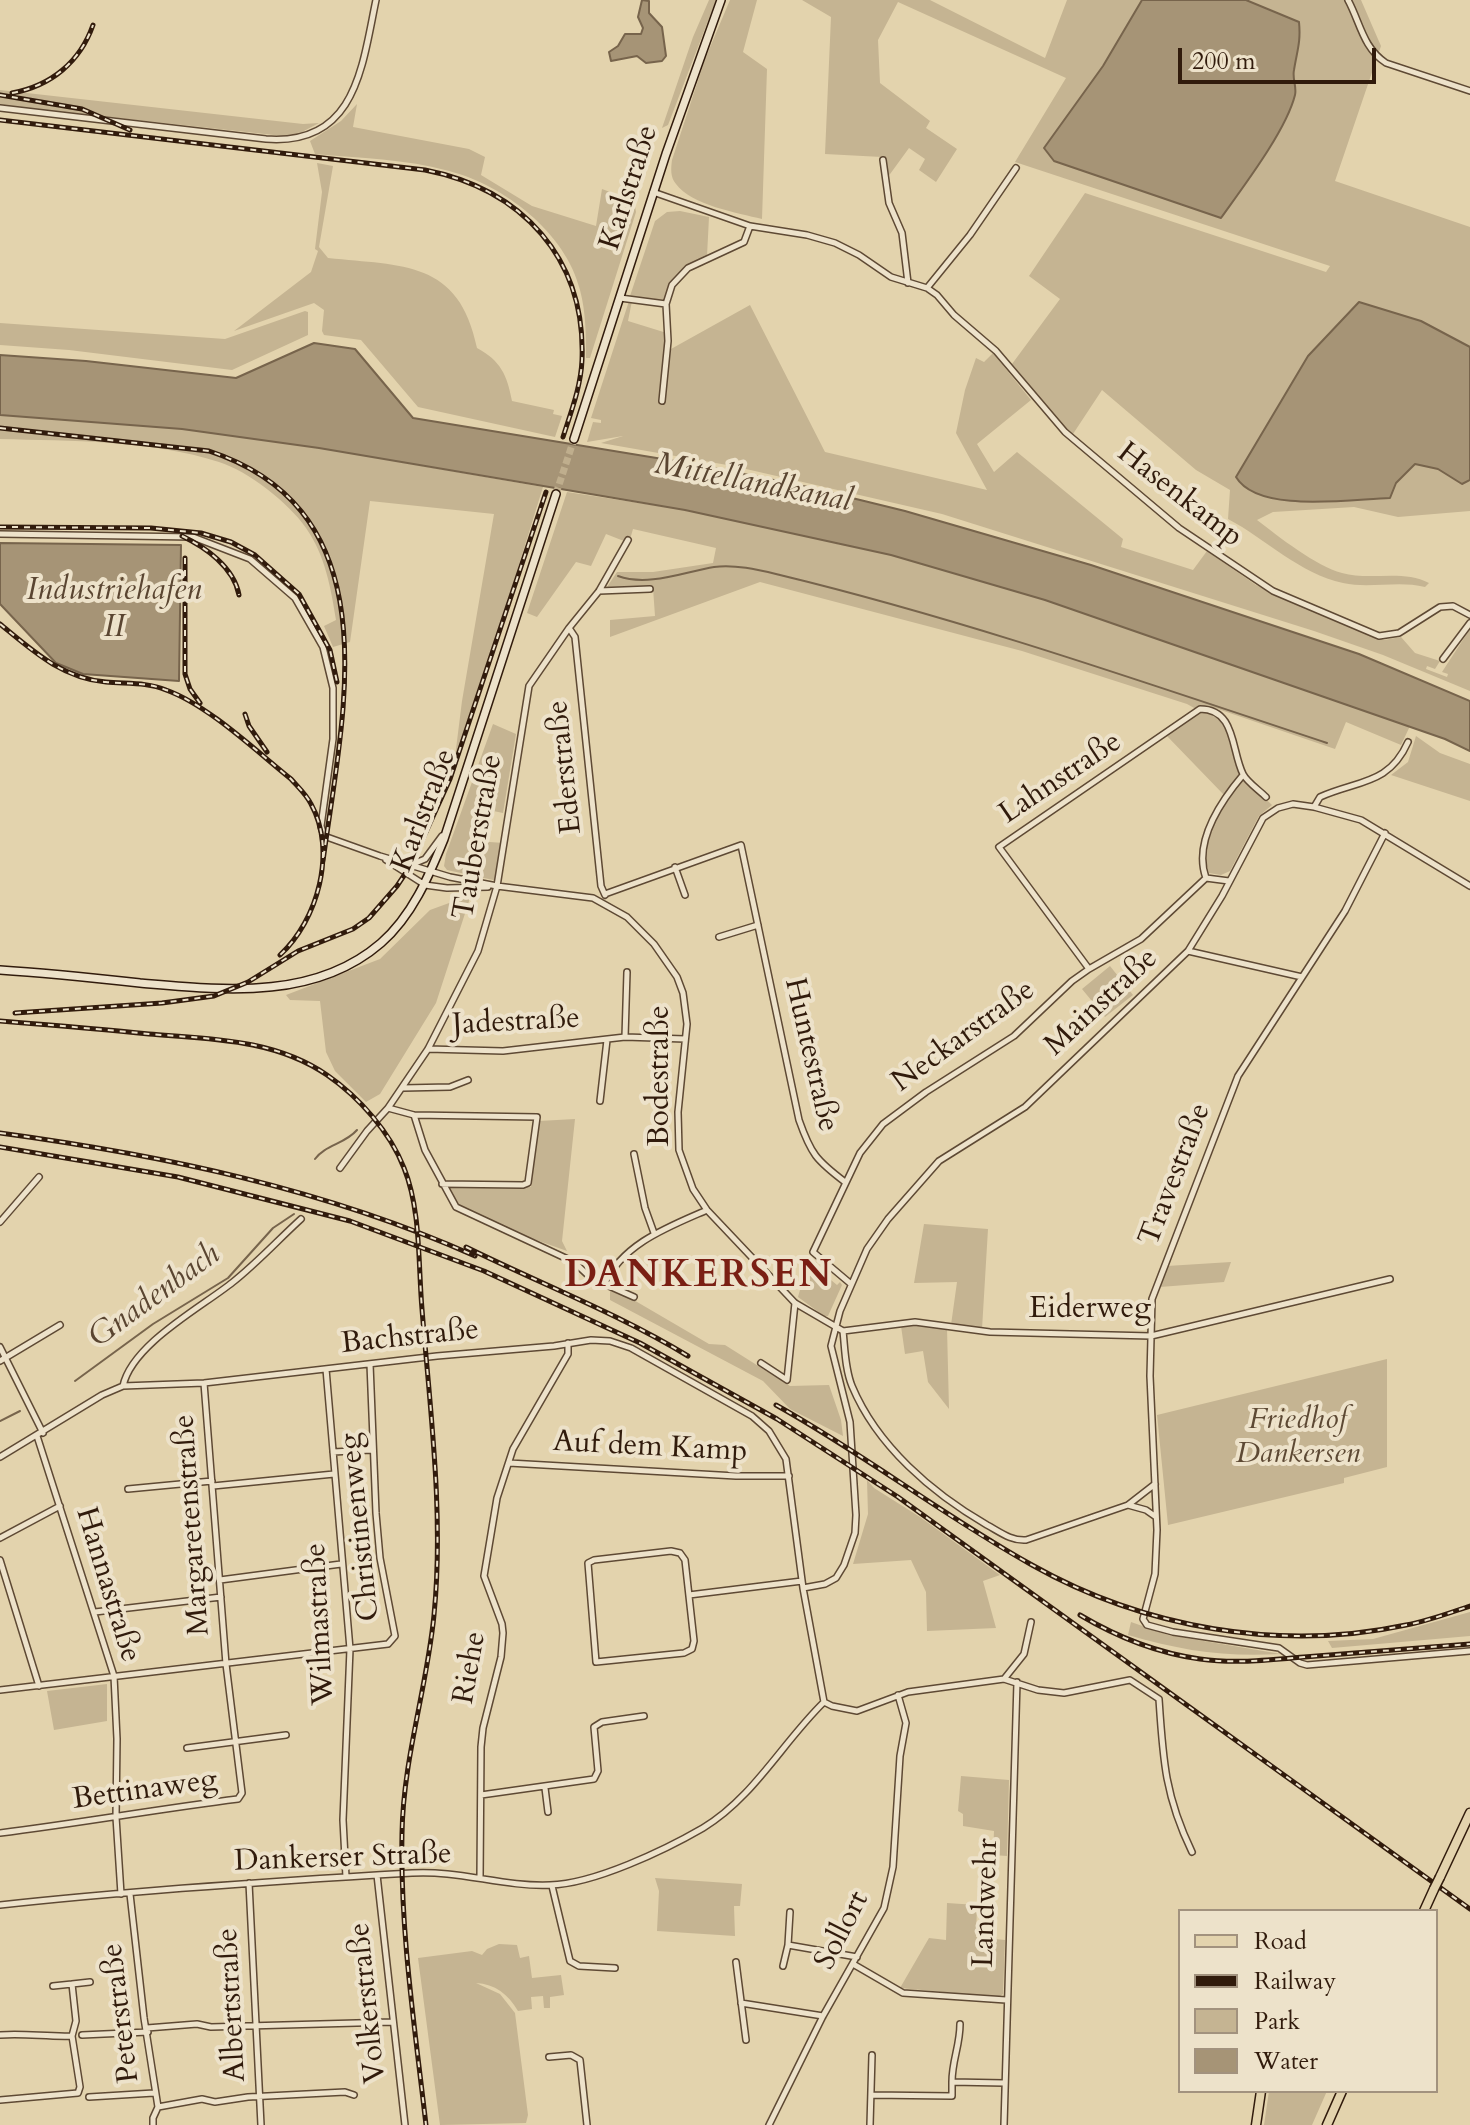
<!DOCTYPE html>
<html>
<head>
<meta charset="utf-8">
<style>
	body { margin:0 }
	#map { position:relative; width:1470px; height:2125px; overflow:hidden; background:#e3d3ad; font-family:Cardo,serif }
	canvas { display:block }
	.legend { position:absolute; left:1178px; top:1909px; width:260px; height:184px; box-sizing:border-box; background:#ede2ca; border:2px solid #a2927e; margin:0; padding:10px 14px; list-style:none; font-size:24px; color:#311b0c }
	.legend li { display:flex; align-items:center; gap:16px; height:40px }
	.legend b { width:40px; border:2px solid #a2927e }
	.scale { position:absolute; left:1178px; top:48px; width:198px; height:36px; box-sizing:border-box; border:4px solid #311b0c; border-top:0; padding-left:10px; font-size:24px; line-height:28px; white-space:nowrap; color:#311b0c; -webkit-text-stroke:6px #ede2ca; paint-order:stroke }
</style>
</head>
<body>
<div id="map">
<canvas width="1470" height="2125"></canvas>
<ul class="legend">
<li><b style="height:10px;background:#e3d3ad"></b>Road</li>
<li><b style="height:10px;background:#311b0c"></b>Railway</li>
<li><b style="height:22px;background:#c5b492"></b>Park</li>
<li><b style="height:22px;background:#a69476"></b>Water</li>
</ul>
<div class="scale">200 m</div>
</div>
<script>
const ctx = document.querySelector('canvas').getContext('2d');
ctx.lineJoin = 'round';
function fillPath(path, color) { ctx.fillStyle = color; ctx.fill(path, 'evenodd'); }
function trace(path, color, width, dash) { ctx.strokeStyle = color; ctx.lineWidth = width; ctx.lineCap = dash ? 'butt' : 'round'; ctx.setLineDash(dash || []); ctx.stroke(path); }
function label(font, color, halo, rows, align = 'center') {
  ctx.font = font + ' Cardo,serif'; ctx.lineWidth = 8; ctx.setLineDash([]); ctx.textBaseline = 'middle'; ctx.strokeStyle = halo; ctx.fillStyle = color; for (const [text, x, y, turn = 0] of rows) {
    ctx.save(); ctx.translate(x, y); ctx.rotate((+turn || 0) * Math.PI / 180); ctx.textAlign = isNaN(turn) ? turn : align; if (halo) ctx.strokeText(text, 0, 0); ctx.fillText(text, 0, 0); ctx.restore();
  }
}
fillPath(new Path2D(`
	M709 0H716L668 125 662 128 693 37Z
	M730 0H757L743 52 767 69 762 219C738 213 691 205 676 184 670 177 671 168 672 160L705 59Z
	M802 0H930L1045 58 1067 0H1361L1381 46 1335 181 1470 227V347L1421 321 1396 483 1415 464 1438 469 1462 484 1470 480V511L1398 517 1354 507 1273 512 1257 520C1279 537 1316 566 1342 573 1370 581 1403 569 1429 583L1425 587C1398 580 1370 589 1343 583 1300 574 1266 539 1228 519L1230 490 1196 470 1102 390 1073 434 1060 423 1012 364 1060 299 1029 276 1085 193 1326 272 1330 266 1015 162 1066 78 898 2 878 40 880 83 930 121 926 128 957 149 936 182 919 170 925 159 909 148 885 181 882 157 825 154 831 17Z
	M0 90 303 124 319 123 302 132 283 136 0 105Z
	M357 104 353 127 469 149 485 157 481 175 532 206 596 226 602 189 634 201 636 212 590 358H586C586 335 586 313 580 290 566 233 504 185 449 171 406 159 359 158 315 154L310 141 341 121Z
	M317 163 333 166 319 247 328 258C403 266 459 260 477 348 501 361 507 375 512 401L554 410 553 414 562 416 555 437 418 407 361 340 324 335 322 331 324 310 314 303 234 331 311 272 318 251 315 249 322 192Z
	M680 211 709 217 707 256C685 265 671 276 664 300L630 296 655 221 667 212Z
	M629 301H632L628 321 670 334 671 349 750 305 825 452 987 490 956 433 965 390 976 358 984 362 993 353 1031 400 977 444 994 472 1017 452 1123 539 1121 547 1193 570 1207 551 1256 585 1299 605 1384 640 1401 637 1415 653 1440 661 1435 669 1427 666 1426 669 1447 677 1448 674 1442 672 1470 629V691L1383 655 1314 631 942 514 733 466 601 443 623 436 587 442 593 422 601 423V420L591 418Z
	M305 311 308 312V335L232 370 69 350 0 345V323L225 339Z
	M13 414 182 429 319 448 543 487 452 781 462 701 494 514 370 501 350 642 333 647 324 626 336 620C331 588 325 555 306 528 289 503 248 471 219 462 152 440 70 441 0 439V415Z
	M567 492 685 510 891 555 1045 600 1410 726 1401 745 1346 722 1335 749 1212 707 1196 709 1187 704 1022 651 760 582 610 637V620L655 616 653 588 605 590 617 572H653L713 563 716 548 633 529 629 543 606 534 591 566 576 562 537 617 527 613Z
	M1200 712C1231 711 1234 751 1242 774L1224 795 1166 735Z
	M493 724 516 734 503 813 479 808 471 853 475 841 504 843 498 881 447 870 444 866 446 854Z
	M1416 736 1440 753 1470 764V801L1391 775 1408 762Z
	M1244 778 1272 805 1259 816 1230 871 1221 875 1209 873C1197 839 1223 803 1244 778Z
	M471 895 436 1003 380 1094 366 1102 335 1071 326 1052 320 1001 290 1000 286 995 380 959 430 910Z
	M1110 966 1133 995 1105 1017 1082 989Z
	M575 1119 562 1241 567 1251 525 1236 455 1203 449 1188 531 1187 539 1121Z
	M924 1224 988 1229 982 1329 951 1325 957 1282 914 1283Z
	M813 1261 817 1262 814 1266 837 1285 840 1282 842 1285 828 1316H824L798 1297 803 1279Z
	M1231 1262 1224 1282 1160 1287 1167 1266Z
	M610 1291 632 1299 709 1344 725 1345 790 1386 829 1385 841 1420 843 1436 790 1409 763 1381 610 1300Z
	M918 1325 947 1328 949 1409 928 1382 923 1351 905 1354 901 1326Z
	M1387 1359V1467L1344 1478V1483L1168 1525 1157 1415Z
	M867 1480 874 1488 920 1517 1000 1575 983 1581 996 1628 927 1631 926 1592 911 1560 853 1564 868 1514Z
	M1470 1612V1636L1332 1648 1328 1641 1373 1639Z
	M1131 1622 1168 1635 1281 1654C1224 1657 1183 1651 1128 1635Z
	M107 1684V1721L54 1730 47 1691Z
	M961 1776 1009 1780 1007 1856 993 1855 994 1831 963 1826V1814L958 1811Z
	M655 1878 742 1884 740 1906H734L735 1936 657 1931 659 1891Z
	M947 1903 977 1905 976 1937 1005 1940 1003 1994 999 1997 900 1988 929 1938 946 1940Z
	M499 1944 517 1945 520 1958 529 1956 532 1978 561 1975 564 1995 550 1997V2008H544L543 1996 531 1997 532 2009 518 2011C508 1994 495 1984 476 1983L500 1994 515 2013 528 2115 526 2123 440 2125 418 1958 472 1951 482 1955 487 1949Z
	M1269 2091H1327L1312 2125H1264Z`), '#c5b492');
const water = new Path2D(`
	M642 0 649 1V13L662 27 666 56 662 61 646 63 637 56 611 61 609 52 618 46 625 34H641L643 28 638 17Z
	M1142 0H1246L1299 22C1301 42 1297 51 1294 70 1292 78 1297 87 1295 95 1286 131 1243 187 1221 218L1054 161 1044 148 1103 66Z
	M1359 302 1421 321 1470 347V480L1462 484 1438 469 1415 464 1396 483 1390 498C1351 499 1258 514 1236 477L1308 356Z
	M314 343 355 349 413 418 693 464 799 485 905 511 1091 565 1359 654 1470 701V751L1445 739 1045 600 891 555 685 510 319 448 182 429 0 415V355L86 361 236 378Z
	M0 543 181 545 179 681 83 674 56 663 0 604Z`);
fillPath(water, '#a69476');
trace(water, '#77644c', 2);
trace(new Path2D(`
	M618 576C648 587 684 572 714 567 735 564 759 570 780 575 966 620 1146 683 1327 743
	M315 1159C325 1145 345 1144 357 1130
	M75 1381 153 1324 228 1278 273 1228 294 1214
	M0 1421 20 1411`), '#77644c', 2);
trace(new Path2D(`
	M556 494 574 439`), '#bfae8d', 7, [7, 3.5]);
const street = new Path2D(`
	M1348 0C1360 22 1363 48 1386 63L1470 91
	M0 108 266 139C356 146 362 67 376 0
	M883 160 889 203 902 233 908 283
	M653 192 750 226 807 235 835 243 859 255 891 277 927 288 937 295 954 315 996 351 1065 432 1179 528 1273 591 1379 636 1399 633 1440 607 1453 606 1470 615
	M927 288 970 235 1016 168
	M620 298 666 304
	M662 401 668 341 666 304 672 285 688 268 744 242 750 226
	M0 534 193 537 250 559 295 598 323 647 333 688V739L321 826 324 836 380 856 450 877 497 886 593 898 627 917 654 944 677 977 683 993 687 1024 678 1112 679 1150 693 1189 707 1210 795 1303 843 1331 915 1322 990 1332 1151 1336 1390 1279
	M599 591 650 589
	M569 628 575 637 601 886 605 895
	M1443 659 1470 623
	M1314 807 1320 797C1358 780 1389 785 1408 742
	M1385 833 1345 911 1238 1076 1152 1299 1150 1376 1157 1530 1155 1574 1143 1619 1147 1625 1173 1632 1279 1648 1300 1663 1307 1665 1470 1651
	M386 860 425 885 447 888 488 887
	M413 864 425 859 442 836
	M675 867 685 895
	M1206 878C1193 842 1221 801 1243 775
	M605 894 741 845 799 1120C811 1154 816 1160 845 1182
	M719 937 758 925
	M1188 951 1302 977
	M1089 969 999 847 1200 709C1236 709 1231 750 1243 774 1247 782 1259 790 1266 797
	M625 1037 627 972
	M428 1049 503 1051 625 1037 685 1039
	M403 1088 450 1087 468 1080
	M600 1101 607 1040
	M388 1108 414 1115 537 1117 528 1183 523 1185 442 1184
	M414 1115 425 1150 456 1207 574 1262 591 1278 634 1297
	M634 1154 645 1208 654 1233
	M340 1168 367 1131 388 1108 428 1049 478 951 497 886 529 686 569 628 599 591 628 540
	M0 1222 39 1177
	M851 1284 813 1252 860 1153 883 1124 926 1092 1014 1036 1072 981 1089 969 1141 939 1206 878 1229 881
	M604 1285C622 1244 668 1227 707 1210
	M843 1331C845 1349 845 1369 852 1386 877 1446 932 1493 987 1525 1000 1532 1011 1541 1026 1540L1128 1505 1146 1510 1156 1517
	M0 1347 43 1433
	M0 1361 60 1325
	M761 1363 787 1380 795 1303
	M326 1369 350 1649 343 1820 346 1877
	M123 1386C132 1344 202 1307 233 1282 257 1263 278 1240 301 1219
	M37 1436 114 1676 117 1739 116 1817 121 1894
	M333 1452 371 1450
	M0 1457 102 1395 123 1386 204 1383 437 1356 554 1346 591 1340 610 1341 631 1348 752 1416 769 1431 786 1459 803 1588 824 1702
	M509 1463 736 1476H789
	M213 1486 334 1474
	M128 1489 212 1481
	M1128 1505 1155 1484
	M0 1538 60 1506
	M671 1551 680 1553 685 1560 694 1641 692 1649 684 1653 596 1662 588 1563 594 1560Z
	M0 1560 39 1686
	M220 1580 341 1564
	M803 1588 825 1584 836 1578 844 1565 855 1533 856 1515 850 1422 831 1346 840 1311 867 1249 888 1219 939 1161 1025 1107 1188 951 1222 896 1263 818 1278 808 1293 804 1314 807 1361 820 1470 886
	M689 1595 802 1581
	M95 1612 221 1597
	M1004 1679 1024 1654 1031 1622
	M0 1690 388 1644 395 1636 380 1558 376 1513 370 1364
	M824 1702 832 1706 857 1711 908 1692 1004 1679 1038 1690 1064 1693 1130 1680 1159 1699C1163 1760 1165 1796 1192 1852
	M187 1748 286 1735
	M545 1788 548 1812
	M481 1795 594 1779 598 1771 594 1727 602 1722 644 1716
	M0 1833C80 1823 158 1809 238 1799L242 1793 226 1664 204 1383
	M377 1875 405 2125
	M480 1878 481 1747 483 1728 501 1657 503 1633 502 1624 484 1576 497 1498 513 1449 568 1354V1343
	M249 1883 261 2125
	M552 1886 570 1961 579 1966 615 1968
	M130 1894 144 2018 158 2107 153 2118V2125
	M0 1905C137 1890 274 1881 412 1873 458 1870 504 1887 550 1885 594 1884 665 1850 703 1828 754 1797 782 1743 824 1702
	M788 1945 857 1957
	M736 1962 746 2040
	M853 1964 903 1993 1006 2000
	M783 1966 788 1945 790 1912
	M72 1984 90 1982
	M741 2003 823 2016
	M147 2028 197 2024 211 2027 393 2022
	M0 2035C25 2033 47 2037 72 2036
	M82 2035 148 2032
	M549 2057 571 2055 580 2060 587 2125
	M952 2082C952 2060 960 2046 960 2024
	M871 2095 952 2096V2082L1004 2083
	M89 2097 154 2093
	M0 2100 78 2093 80 2087 72 2036 76 2021 72 1984 53 1986
	M158 2107 202 2099 215 2102 248 2097 345 2092 354 2095
	M769 2125 823 2016 884 1908 893 1867 900 1756 906 1723 898 1695
	M870 2125 872 2055
	M1004 2125 1017 1682`);
const secondary = new Path2D(`
	M574 439 666 154 721 0
	M0 970C47 973 94 978 140 983 222 990 314 1001 381 943 412 916 429 876 444 839L556 494`);
const primary = new Path2D(`
	M1440 1877 1470 1813
	M1424 1911 1434 1889
	M1256 2125 1261 2091
	M1327 2125 1342 2091`);
trace(street, '#5e4934', 8);
trace(secondary, '#311b0c', 10);
trace(primary, '#311b0c', 11);
trace(street, '#ede2ca', 5);
trace(secondary, '#ede2ca', 7);
trace(primary, '#e3d3ad', 8);
const rail = new Path2D(`
	M12 93C51 86 80 62 93 25
	M0 95 82 109 130 130
	M0 120 425 170C522 189 586 258 582 360 581 386 571 412 563 437
	M0 428 209 451C394 512 343 712 323 861
	M0 527 151 528 201 533 231 542 255 555 299 594 330 650 337 682
	M182 536C205 547 234 567 239 595
	M185 558V674L190 689 200 703
	M0 624C33 651 62 678 106 682 126 684 147 682 166 690 208 705 256 751 291 779 298 787 306 794 311 804 337 851 318 920 280 955
	M245 714 249 726 267 752
	M15 1013 162 1003 214 996 248 982 298 951 353 929 369 918 397 886 411 865 450 779 546 492
	M0 1021C50 1025 100 1029 149 1034 211 1039 275 1039 327 1075 359 1097 390 1132 404 1168 421 1210 418 1263 422 1309 430 1410 444 1514 434 1615 427 1688 403 1759 402 1834 400 1931 415 2029 426 2125
	M0 1133C162 1155 325 1189 475 1256
	M0 1147 178 1177 350 1221 484 1271 640 1343 777 1419 898 1497 1470 1909
	M466 1247C541 1284 617 1313 688 1356
	M776 1405C864 1454 944 1516 1032 1565 1144 1628 1280 1652 1406 1625 1428 1621 1449 1613 1470 1606
	M1080 1615C1117 1637 1157 1653 1200 1659 1235 1664 1270 1660 1304 1657 1360 1653 1415 1648 1470 1644`);
trace(rail, '#311b0c', 5);
trace(rail, '#ede2ca', 2, [6]);
const primaryBridge = new Path2D(`
	M1434 1889 1440 1877`);
trace(primaryBridge, '#311b0c', 11, []);
trace(primaryBridge, '#e3d3ad', 8);
label('30px', '#311b0c', '#ede2ca', [
	["Karlstraße",630,188,-72],
	["Hasenkamp",1179,496,38],
	["Ederstraße",566,767,-96],
	["Lahnstraße",1061,779,-34],
	["Karlstraße",425,811,-69],
	["Tauberstraße",479,837,-80],
	["Mainstraße",1102,1003,-43],
	["Jadestraße",516,1023,-3],
	["Neckarstraße",964,1037,-36],
	["Huntestraße",810,1055,77],
	["Bodestraße",661,1076,-90],
	["Travestraße",1176,1175,-69],
	["Eiderweg",1090,1310],
	["Bachstraße",410,1338,-6],
	["Auf dem Kamp",650,1448,3],
	["Margaretenstraße",193,1525,-94],
	["Christinenweg",361,1527,-96],
	["Hannastraße",107,1585,73],
	["Wilmastraße",321,1624,-93],
	["Riehe",471,1668,-80],
	["Bettinaweg",145,1791,-8],
	["Dankerser Straße",343,1859,-2],
	["Landwehr",987,1903,-88],
	["Sollort",843,1931,-63],
	["Volkerstraße",369,2003,-96],
	["Albertstraße",233,2005,-93],
	["Peterstraße",122,2013,-97]
]);
label('italic 30px', '#5d4934', '#ede2ca', [
	["Friedhof",1298,1421],
	["Dankersen",1298,1455]
]);
label('italic 32px', '#5a4531', '#ede2ca', [
	["Mittellandkanal",753,484,11],
	["Industriehafen",114,592],
	["II",114,629],
	["Gnadenbach",155,1297,-36]
]);
ctx.letterSpacing = '2px';
label('bold 38px', '#7a1f14', '#ede2ca', [
	["DANKERSEN",699,1277]
]);
ctx.letterSpacing = '0px';
</script>
</body>
</html>
